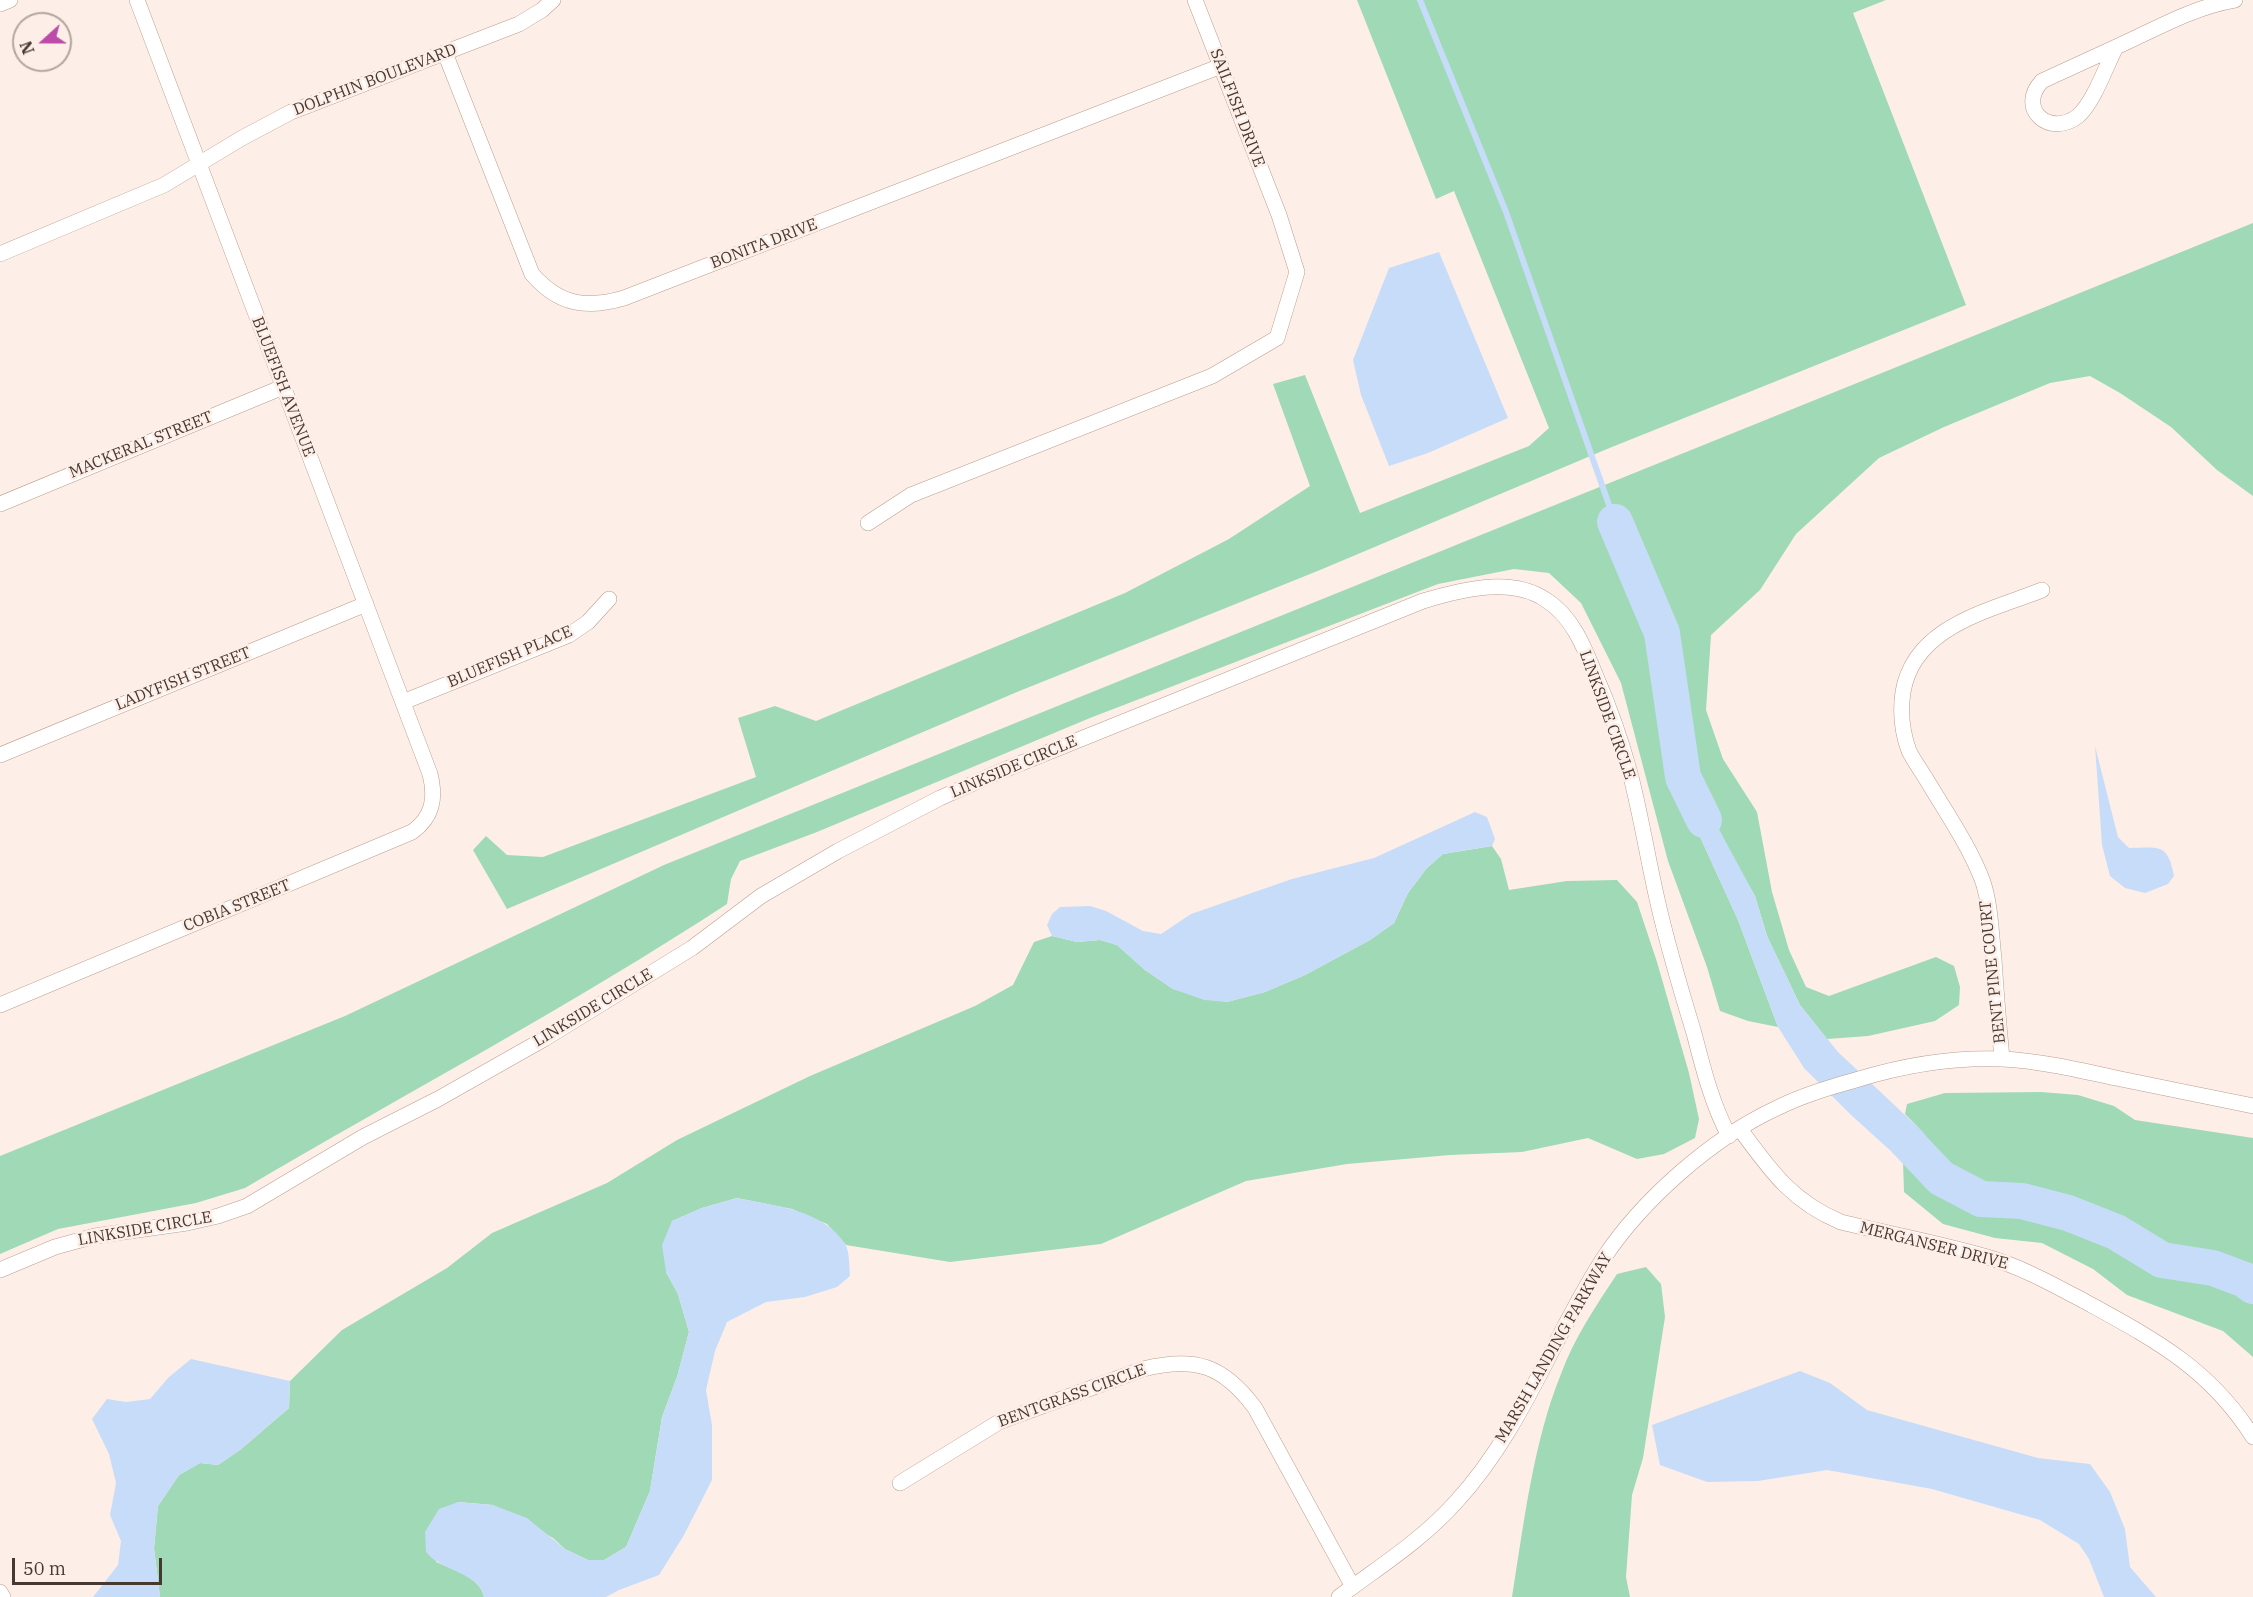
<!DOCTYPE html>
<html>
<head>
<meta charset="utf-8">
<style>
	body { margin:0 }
	#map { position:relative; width:2253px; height:1597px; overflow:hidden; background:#fdefe8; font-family:"IBM Plex Serif",serif }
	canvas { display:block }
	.north { position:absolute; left:12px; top:12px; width:60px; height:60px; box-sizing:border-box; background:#fdefe8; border:2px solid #b3a69f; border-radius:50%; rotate:249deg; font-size:16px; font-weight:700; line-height:24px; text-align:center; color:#453932 }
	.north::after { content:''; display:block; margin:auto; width:21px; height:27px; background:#bb4caa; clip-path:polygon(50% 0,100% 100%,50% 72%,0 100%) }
	.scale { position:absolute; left:12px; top:1558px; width:150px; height:27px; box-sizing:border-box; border:3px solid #453932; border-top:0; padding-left:8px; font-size:18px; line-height:21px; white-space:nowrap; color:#453932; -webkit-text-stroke:4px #fdefe8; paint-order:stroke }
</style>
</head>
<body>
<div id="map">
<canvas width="2253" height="1597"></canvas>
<div class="north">N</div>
<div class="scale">50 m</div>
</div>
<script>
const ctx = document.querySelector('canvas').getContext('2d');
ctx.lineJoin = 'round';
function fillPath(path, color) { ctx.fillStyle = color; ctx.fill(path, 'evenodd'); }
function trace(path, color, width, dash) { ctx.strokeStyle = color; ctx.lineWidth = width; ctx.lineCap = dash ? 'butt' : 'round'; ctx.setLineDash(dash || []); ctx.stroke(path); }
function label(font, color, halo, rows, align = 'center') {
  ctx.font = font + ' "IBM Plex Serif",serif'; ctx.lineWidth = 5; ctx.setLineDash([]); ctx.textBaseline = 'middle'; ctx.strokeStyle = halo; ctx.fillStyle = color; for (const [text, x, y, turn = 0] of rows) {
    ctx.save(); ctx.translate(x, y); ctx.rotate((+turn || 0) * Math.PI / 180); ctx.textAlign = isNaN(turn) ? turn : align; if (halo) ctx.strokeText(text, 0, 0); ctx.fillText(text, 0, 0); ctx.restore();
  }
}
fillPath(new Path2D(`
	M1357 0H1886L1853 13 1966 305 1607 449 1320 570 1017 692 507 909 473 850 486 836 507 855 543 857 756 777 738 718 775 706 816 721 1125 593 1229 539 1310 486 1273 384 1305 375 1360 513 1529 446 1549 428 1454 191 1436 199Z
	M2253 223V496L2217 470 2171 427 2120 393 2090 376 2050 383 1944 427 1879 458 1796 534 1760 590 1711 635 1706 710 1723 759 1757 812 1772 892 1789 950 1806 987 1829 996 1936 957 1954 966 1960 987 1959 1005 1935 1021 1868 1036 1827 1039 1800 1005 1767 936 1755 896 1684 777 1679 791 1738 920 1778 1027 1748 1021 1720 1011 1707 967 1668 861 1621 683 1581 603 1549 573 1514 569 1438 584 1090 718 817 832 740 861 731 879 727 904C571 1006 406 1093 245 1188L196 1203 58 1229 0 1254V1156L345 1016 664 865Z
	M1492 846 1501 859 1509 890 1567 881 1617 880 1637 902 1657 962 1689 1073 1699 1119 1695 1138 1664 1154 1637 1159 1588 1138 1522 1152 1450 1155 1347 1164 1246 1181 1101 1244 950 1262 846 1245 827 1224 792 1209 737 1198 702 1208 672 1221 666 1272 678 1294 689 1332 677 1377 662 1417 650 1491 626 1547 604 1560H588L565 1549 553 1538 493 1505 458 1502 436 1562C452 1569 481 1578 484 1597H160L154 1548 158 1506 179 1475 200 1463 218 1465 240 1450 289 1408 290 1381 342 1330 447 1268 492 1233 607 1183 677 1140 810 1076 975 1006 1013 985 1034 942 1052 936 1077 942 1100 940 1117 945 1145 970 1173 989 1227 1002 1265 992 1305 975 1370 940 1394 923 1408 893 1426 869 1443 854Z
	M2041 1092 2078 1095 2114 1106 2135 1120 2253 1138V1357L2223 1331 2127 1295 2093 1269 2042 1243 1995 1238 1943 1224 1904 1192 1903 1162 1923 1173 1941 1177C1937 1145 1927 1136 1905 1114L1907 1104 1945 1093Z
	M1646 1267 1661 1284 1665 1317 1643 1458 1632 1495 1626 1577 1630 1597H1512C1524 1523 1533 1443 1561 1374 1574 1338 1596 1306 1617 1274Z`), '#9fd9b5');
fillPath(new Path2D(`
	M1439 252 1508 418 1428 453 1389 466 1361 395 1353 360 1389 268Z
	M2095 746 2118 837 2129 848C2158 848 2168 842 2174 876L2168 884 2145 893 2125 888 2110 876 2102 845Z
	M1683 777 1693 781 1755 896 1767 936 1800 1005 1838 1052 1923 1132 1938 1156 1941 1178 1923 1173 1903 1162 1850 1114 1804 1068 1778 1027 1738 920 1679 791Z
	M1475 812 1487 817 1495 839 1492 846 1443 854 1426 869 1408 893 1394 923 1370 940 1305 975 1265 992 1227 1002 1204 1000 1173 989 1145 970 1117 945 1100 940 1077 942 1052 936 1047 925 1052 914 1060 907 1090 906 1106 911 1143 931 1161 934 1191 914 1292 879 1374 858Z
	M737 1198C774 1206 823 1209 845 1244 850 1252 849 1267 850 1276L837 1287 805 1297 766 1302 727 1322 715 1351 706 1390 712 1425V1480L684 1535 659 1575 619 1590 606 1597H484C481 1577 453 1572 438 1562 433 1560 430 1556 426 1552L425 1532 439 1509 458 1502 493 1505 527 1518 565 1549 588 1560H604L626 1547 650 1491 662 1417 677 1377 689 1332 678 1294 666 1272 662 1245 672 1221 702 1208Z
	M191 1359 290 1381 289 1408 240 1450 218 1465 200 1463 179 1475 158 1506 154 1548 160 1597H93L118 1565 121 1541 110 1515 116 1483 109 1454 92 1419 107 1399 126 1402 150 1399 169 1377Z
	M1800 1371 1830 1383 1867 1410 2038 1458 2090 1464 2110 1492 2125 1529 2130 1567 2156 1597H2104L2089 1559 2079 1544 2040 1520 1932 1489 1827 1470 1758 1481 1707 1482 1660 1465 1652 1425Z`), '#c7dcf9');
trace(new Path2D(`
	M1420 0 1506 212 1615 522`), '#c7dcf9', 6);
trace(new Path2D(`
	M1615 522 1662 633 1683 777 1704 820
	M1907 1142 1941 1178 1981 1199 2022 1201 2068 1213 2116 1232 2162 1260 2213 1268 2245 1280 2253 1286`), '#c7dcf9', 36);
const minor = new Path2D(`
	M0 4 10 0
	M2116 47C2106 66 2094 102 2078 116 2050 138 2016 109 2042 81Z
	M2116 47C2154 30 2193 7 2235 0
	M445 53 532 274C559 305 586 309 624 298L1221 66
	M0 254 164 185 242 138 291 112 519 24 542 10 553 0
	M0 504 283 387
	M868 523 911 495 1212 376 1277 338 1297 272 1279 215 1195 0
	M403 702 569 635 588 622 609 599
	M0 755 366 604
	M0 1005 412 832C433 817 436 798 430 774L137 0
	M2002 1059C1999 1026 1996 992 1994 959 1991 933 1991 907 1983 882 1970 847 1947 814 1928 782 1922 772 1914 761 1909 751 1902 732 1900 712 1903 692 1914 626 1989 611 2042 590
	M1740 1129C1770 1170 1792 1202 1841 1222 1889 1234 1939 1243 1987 1257 2022 1267 2054 1285 2086 1302 2155 1340 2209 1368 2253 1437
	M0 1270 55 1247 95 1236 187 1223 218 1216 247 1206 363 1137 438 1099 544 1039 692 948 761 896 838 851 940 798 999 772 1423 601C1460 590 1511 576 1546 600 1572 616 1584 647 1595 674 1609 706 1621 740 1630 773 1643 823 1650 874 1663 924 1672 960 1683 997 1694 1033 1703 1068 1712 1104 1729 1136
	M900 1483 999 1422 1143 1369C1195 1356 1223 1365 1255 1408L1353 1587
	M0 1592 3 1597
	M1339 1597C1380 1566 1421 1541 1456 1502 1521 1432 1552 1338 1603 1259 1642 1200 1712 1138 1777 1108 1803 1095 1831 1087 1859 1079 1905 1065 1953 1057 2002 1059 2041 1061 2079 1070 2116 1078 2162 1087 2207 1097 2253 1106`);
trace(minor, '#bb9d8d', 16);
trace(minor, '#fff', 15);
label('16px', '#453932', '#fdefe8', [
	["DOLPHIN BOULEVARD",375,80,-21],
	["SAILFISH DRIVE",1237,108,69],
	["BONITA DRIVE",764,244,-21],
	["BLUEFISH AVENUE",283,387,69],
	["MACKERAL STREET",141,445,-22],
	["BLUEFISH PLACE",510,657,-23],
	["LADYFISH STREET",183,679,-22],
	["LINKSIDE CIRCLE",1607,715,70],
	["LINKSIDE CIRCLE",1014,767,-23],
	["COBIA STREET",237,906,-22],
	["BENT PINE COURT",1993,972,-96],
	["LINKSIDE CIRCLE",593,1008,-31],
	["LINKSIDE CIRCLE",145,1229,-10],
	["MERGANSER DRIVE",1934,1246,14],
	["MARSH LANDING PARKWAY",1554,1348,-60],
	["BENTGRASS CIRCLE",1072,1396,-20]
]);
</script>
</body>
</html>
